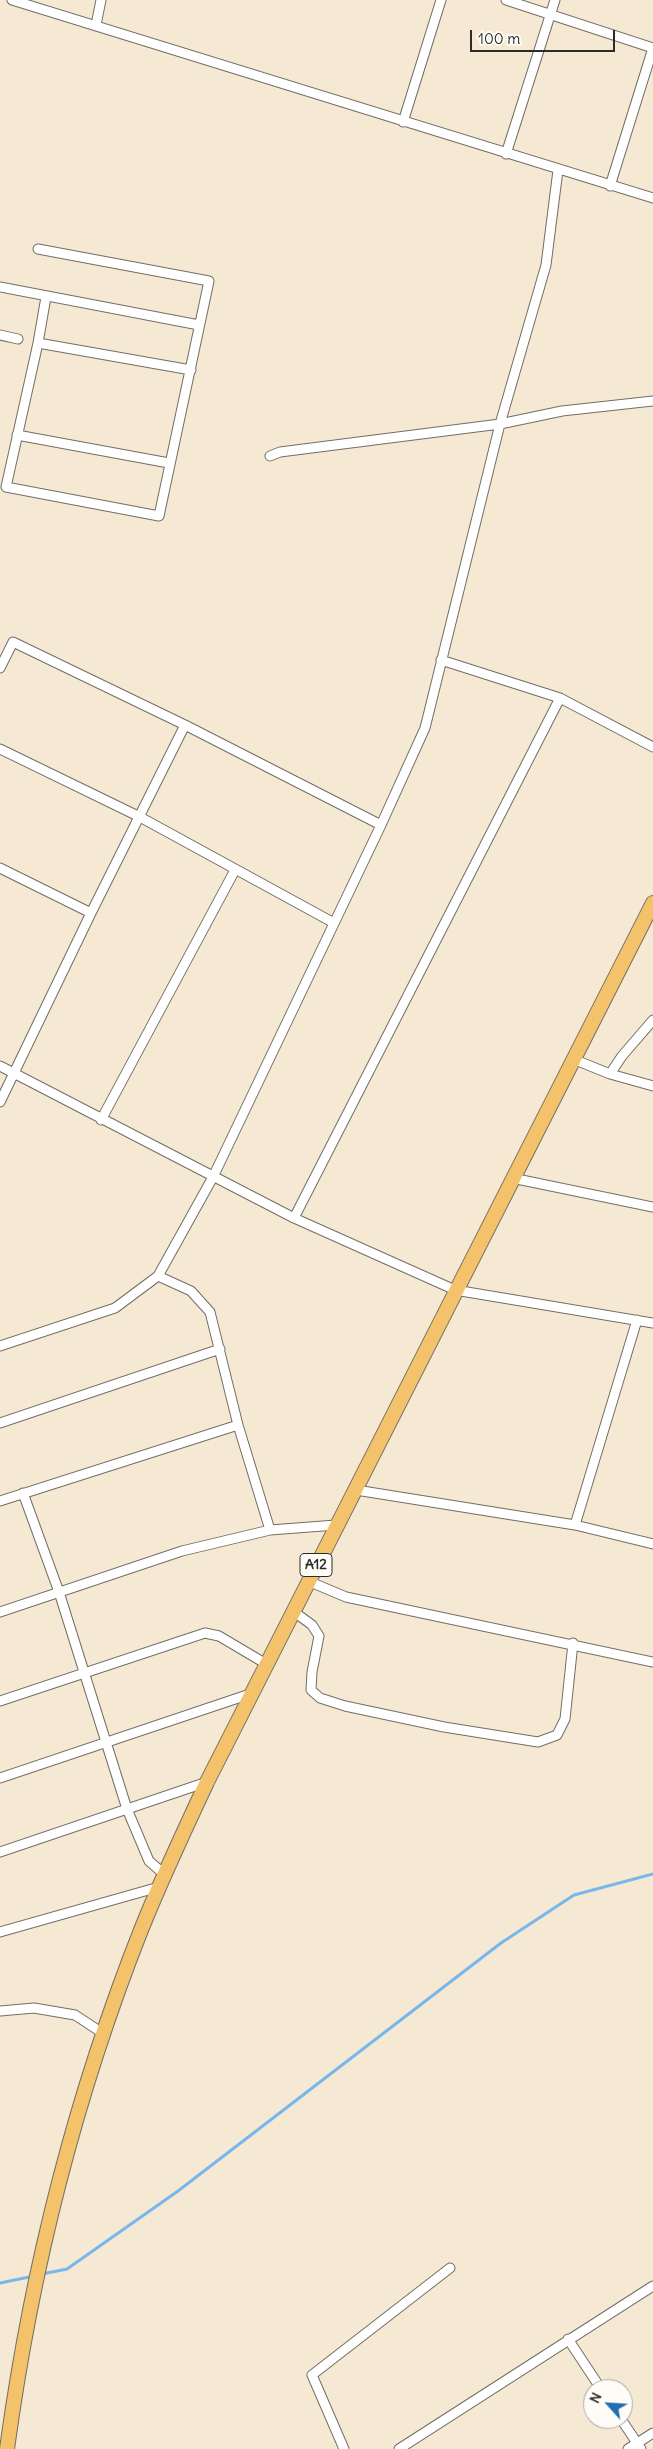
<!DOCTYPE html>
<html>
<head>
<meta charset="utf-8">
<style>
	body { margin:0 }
	#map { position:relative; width:653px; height:2449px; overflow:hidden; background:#f6e9d4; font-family:Delius,sans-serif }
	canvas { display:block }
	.north { position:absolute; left:583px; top:2379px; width:50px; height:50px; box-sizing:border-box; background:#fdfcf7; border:1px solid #a9a8a5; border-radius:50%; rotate:296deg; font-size:14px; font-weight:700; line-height:20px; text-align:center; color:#2b2b2b }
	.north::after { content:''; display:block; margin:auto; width:18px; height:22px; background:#1f6fb2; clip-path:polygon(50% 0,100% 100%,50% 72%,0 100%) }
	.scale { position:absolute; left:470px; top:30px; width:145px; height:22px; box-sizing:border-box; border:2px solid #2b2b2b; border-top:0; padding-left:6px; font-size:15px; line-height:18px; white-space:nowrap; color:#2b2b2b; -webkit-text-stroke:4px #fdfcf7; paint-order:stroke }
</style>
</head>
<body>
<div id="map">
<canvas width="653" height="2449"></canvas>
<div class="north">N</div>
<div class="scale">100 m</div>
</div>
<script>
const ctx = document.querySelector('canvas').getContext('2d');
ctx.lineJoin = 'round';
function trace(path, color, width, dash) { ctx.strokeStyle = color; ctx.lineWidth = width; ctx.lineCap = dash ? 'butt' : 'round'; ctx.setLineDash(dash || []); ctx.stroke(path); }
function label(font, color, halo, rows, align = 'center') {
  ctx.font = font + ' Delius,sans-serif'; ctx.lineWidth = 5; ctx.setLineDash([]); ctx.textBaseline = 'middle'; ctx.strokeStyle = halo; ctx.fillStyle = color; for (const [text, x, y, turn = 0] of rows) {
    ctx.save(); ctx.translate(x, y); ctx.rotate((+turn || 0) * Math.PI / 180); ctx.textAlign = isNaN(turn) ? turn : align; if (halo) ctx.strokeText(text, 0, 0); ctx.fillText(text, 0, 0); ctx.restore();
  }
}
trace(new Path2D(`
	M42 2274 67 2269 178 2191 501 1943 574 1895 653 1874
	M0 2283 34 2276`), '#78b7ec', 3);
const minor = new Path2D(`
	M12 0 653 198
	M506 0 653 48
	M96 25 101 0
	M403 122 441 0
	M506 154 555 0
	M610 186 653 48
	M38 249 209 281 159 516 6 487 38 343 46 297
	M0 287 199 325
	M0 335 18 339
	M38 343 191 370
	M17 435 169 463
	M270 456 280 452 500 424 562 411 653 401
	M441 660 560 698 653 747
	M0 668 13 642 185 725 381 825
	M0 749 140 817 334 923
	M0 868 91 913
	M573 1059 610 1074 653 1086
	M0 1066 294 1218 455 1290 653 1323
	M610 1074 622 1056 653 1020
	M0 1102 91 913 185 725
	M101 1120 235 870
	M512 1178 653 1207
	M294 1218 560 698
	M158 1276 191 1291 210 1312 238 1425 270 1530
	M0 1346 115 1308 158 1276 213 1177 381 825 425 728 500 424 546 265 558 170
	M0 1423 220 1349
	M356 1490 575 1525 653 1544
	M23 1493 59 1592 127 1809 149 1861 164 1874
	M0 1501 238 1425
	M575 1525 637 1320
	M308 1581 346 1597 653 1662
	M293 1611 312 1625 319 1636 312 1672 311 1690 320 1698 345 1706 444 1727 538 1742 557 1735 565 1719 573 1643
	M0 1612 182 1551 270 1530 336 1525
	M0 1701 205 1633 219 1636 268 1665
	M0 1778 253 1693
	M0 1852 207 1782
	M0 1932 159 1887
	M0 2011 34 2008 75 2015 104 2034
	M568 2339 601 2389
	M621 2419 641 2449
	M344 2449 312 2375 450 2268
	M399 2449 653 2286
	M628 2449 653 2433`);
const primary = new Path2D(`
	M7 2449C31 2272 75 2097 141 1930 161 1880 184 1831 207 1782L653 903`);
trace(minor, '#726e66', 11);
trace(primary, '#726e66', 16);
trace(minor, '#fff', 9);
trace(primary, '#f3c26a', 14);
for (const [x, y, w] of [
	[316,1565,32]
]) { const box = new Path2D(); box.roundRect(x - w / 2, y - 11.5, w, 23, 4); ctx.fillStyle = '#fdfcf7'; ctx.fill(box); trace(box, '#2b2b2b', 1); }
label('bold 14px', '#2b2b2b', null, [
	["A12",316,1565]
]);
</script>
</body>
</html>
